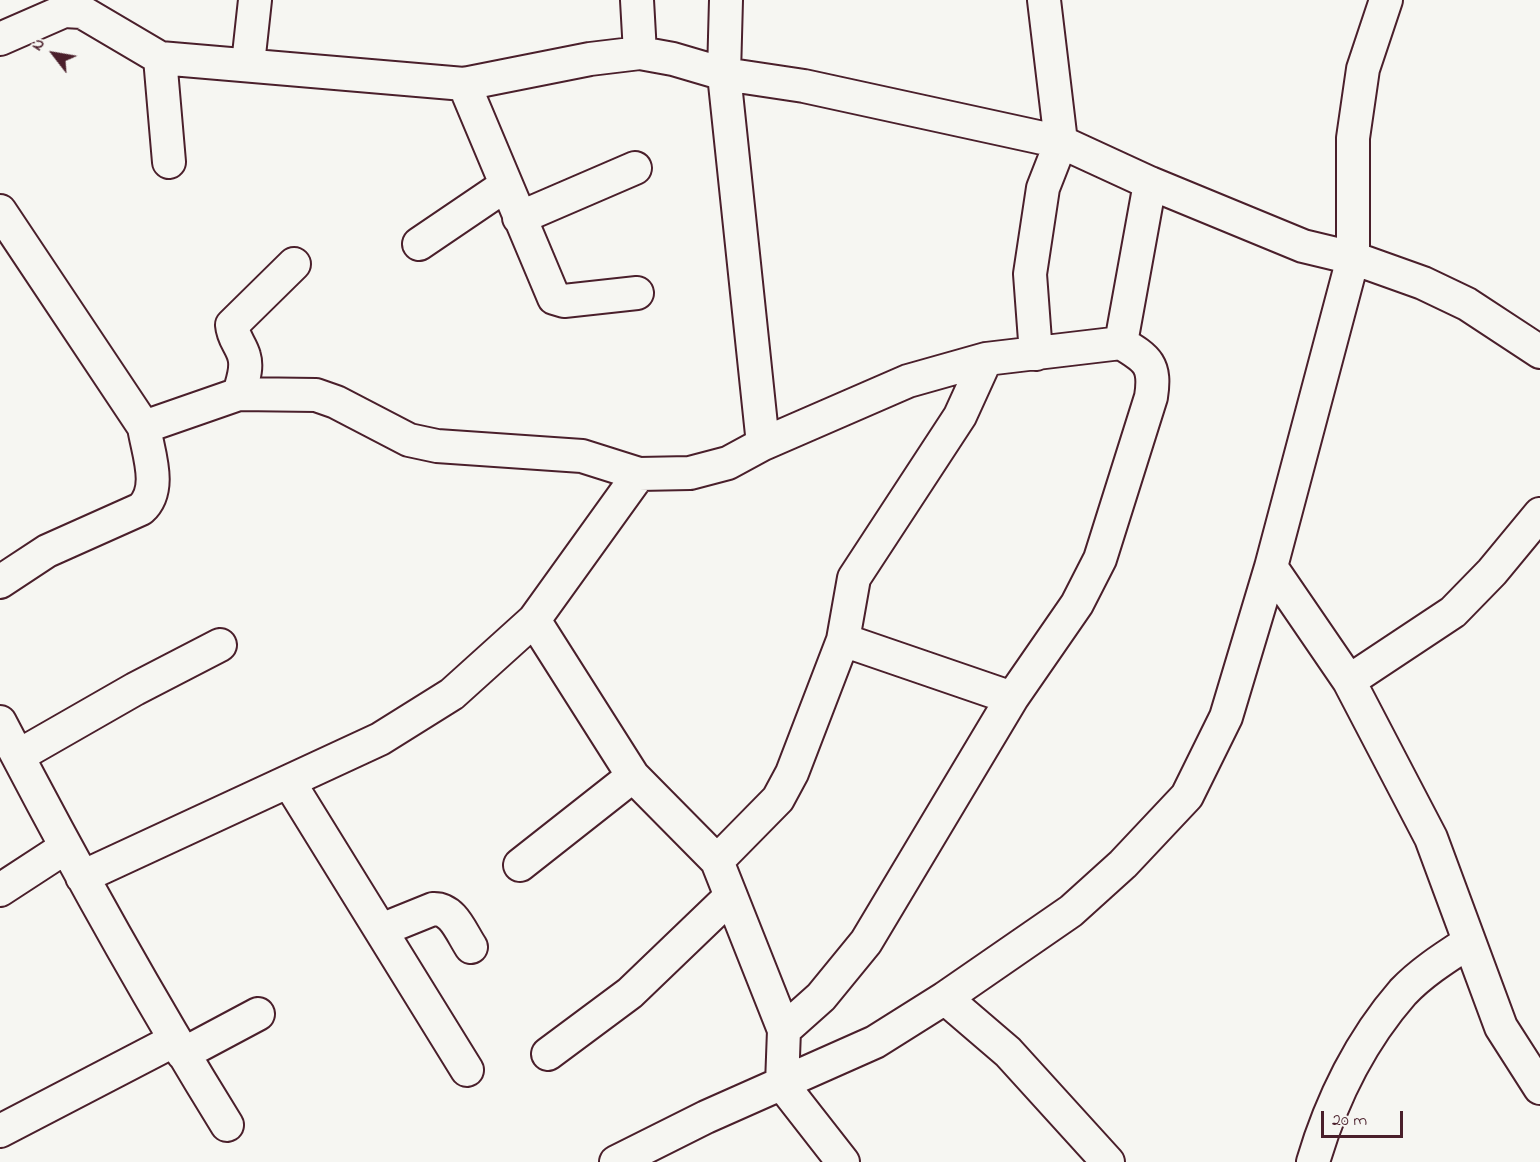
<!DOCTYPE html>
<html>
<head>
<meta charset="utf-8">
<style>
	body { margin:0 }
	#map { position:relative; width:1540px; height:1162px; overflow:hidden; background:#f6f6f2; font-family:"Indie Flower",sans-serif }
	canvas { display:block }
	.north { position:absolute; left:24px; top:24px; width:60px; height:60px; -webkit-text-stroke:4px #f6f6f2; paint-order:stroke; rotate:301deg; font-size:16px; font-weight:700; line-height:24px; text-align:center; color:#4a1f2b }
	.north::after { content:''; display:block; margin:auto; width:21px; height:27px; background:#4a1f2b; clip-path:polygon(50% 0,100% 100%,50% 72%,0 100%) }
	.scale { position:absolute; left:1321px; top:1111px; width:82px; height:27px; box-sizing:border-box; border:3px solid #4a1f2b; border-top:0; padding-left:8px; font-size:18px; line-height:21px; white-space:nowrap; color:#4a1f2b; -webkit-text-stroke:4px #f6f6f2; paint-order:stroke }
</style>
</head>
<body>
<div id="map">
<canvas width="1540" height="1162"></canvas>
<div class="north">N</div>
<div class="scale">20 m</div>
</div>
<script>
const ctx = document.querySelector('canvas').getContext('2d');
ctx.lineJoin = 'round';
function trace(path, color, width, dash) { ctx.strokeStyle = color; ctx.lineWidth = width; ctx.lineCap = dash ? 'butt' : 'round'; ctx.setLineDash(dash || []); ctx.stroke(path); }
const minor = new Path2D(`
	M637 0 640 53
	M726 0 724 74 763 444
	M0 39 64 11 82 12 160 58 464 84 590 59 640 53 673 59 724 74 804 86 1061 142 1150 183 1303 246 1353 258 1423 283 1467 304 1540 352
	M160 58 169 162
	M248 64 255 0
	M464 84 554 298 564 301 637 293
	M0 211 144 427 239 394 316 395 336 402 409 440 437 446 582 456 639 474 690 473 728 463 763 444 908 381 986 359 1121 343
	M519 218 635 168
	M419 244 506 185
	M1036 354 1030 274 1043 188 1061 142 1044 0
	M239 394C242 382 248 369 244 356 241 345 233 338 232 325L294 264
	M1271 567 1349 681 1431 838 1501 1027 1540 1088
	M0 582 47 551 141 509C163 489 148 453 144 427
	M534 620 633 776 717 861 784 1030 821 997 866 942 1012 698 1077 604 1100 559 1151 397C1156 365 1148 359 1121 343L1150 183
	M843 640 1012 698
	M1349 681 1453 612 1492 572 1540 514
	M0 722C71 859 146 994 227 1125
	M18 756 135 689 220 645
	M289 782 467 1070
	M717 861 778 799 792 773 843 640 854 578 960 416 986 359
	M520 865 633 776
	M82 877 380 739 452 694 534 620 639 474
	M0 890 66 847
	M381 930 433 909C453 908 461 932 471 947
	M945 998 1008 1052 1108 1162
	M784 1030 782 1084 843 1162
	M183 1054 258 1014
	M548 1054 630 993 731 896
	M0 1131 175 1040
	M616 1162 706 1117 875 1042 945 998 1071 911 1123 864 1187 796 1226 717 1271 567 1353 258V138L1363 69 1386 0
	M1313 1162C1331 1101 1361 1040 1403 992 1422 972 1446 957 1469 942`);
trace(minor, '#4a1f2b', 36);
trace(minor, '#f6f6f2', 32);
</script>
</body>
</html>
